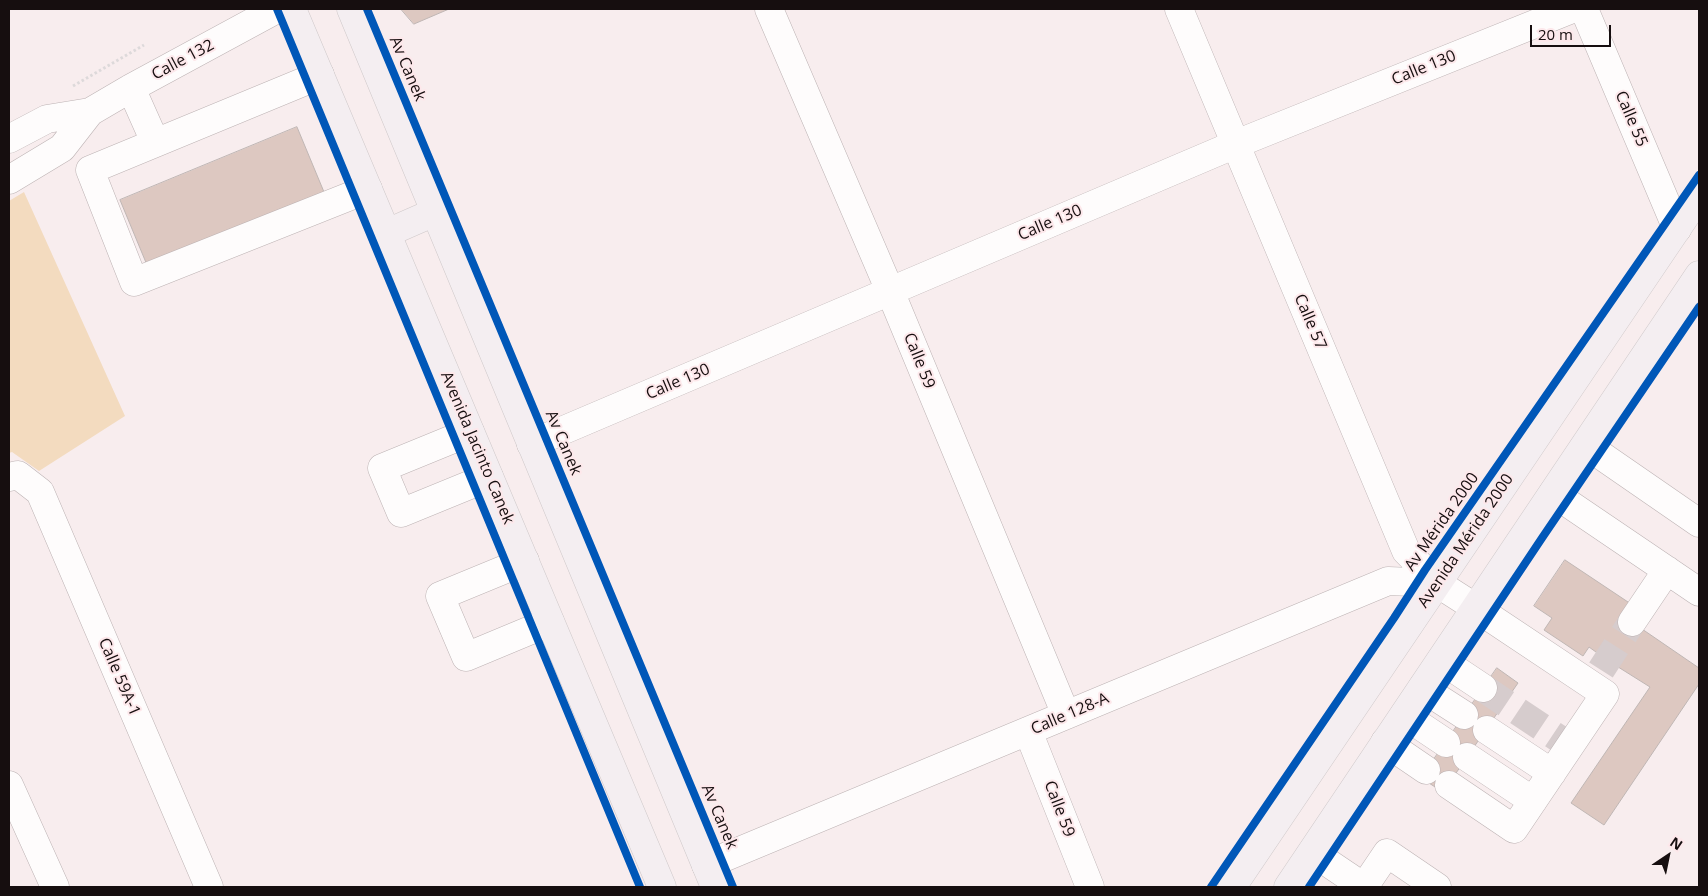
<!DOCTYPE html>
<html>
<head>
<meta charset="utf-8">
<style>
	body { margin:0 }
	#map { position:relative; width:1708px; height:896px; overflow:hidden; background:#f8edee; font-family:"Open Sans",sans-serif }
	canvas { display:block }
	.frame { position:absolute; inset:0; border:10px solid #160e0f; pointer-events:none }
	.north { position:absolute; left:1643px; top:831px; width:50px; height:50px; -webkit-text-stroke:4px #fde8eb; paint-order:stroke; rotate:34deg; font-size:14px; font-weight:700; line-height:20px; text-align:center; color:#160e0f }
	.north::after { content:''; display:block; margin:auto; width:18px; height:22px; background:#160e0f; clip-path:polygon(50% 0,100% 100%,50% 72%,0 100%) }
	.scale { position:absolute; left:1530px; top:25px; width:81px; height:22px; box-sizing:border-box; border:2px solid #160e0f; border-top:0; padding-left:6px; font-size:15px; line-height:18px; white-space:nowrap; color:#160e0f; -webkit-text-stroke:4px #fde8eb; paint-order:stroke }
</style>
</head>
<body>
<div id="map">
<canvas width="1708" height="896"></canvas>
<div class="frame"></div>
<div class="north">N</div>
<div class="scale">20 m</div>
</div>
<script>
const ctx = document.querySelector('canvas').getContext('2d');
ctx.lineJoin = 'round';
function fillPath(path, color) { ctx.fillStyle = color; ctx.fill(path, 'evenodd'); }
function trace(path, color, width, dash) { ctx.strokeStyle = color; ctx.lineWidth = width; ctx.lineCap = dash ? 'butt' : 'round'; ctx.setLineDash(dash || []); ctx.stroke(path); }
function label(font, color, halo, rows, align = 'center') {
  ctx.font = font + ' "Open Sans",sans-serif'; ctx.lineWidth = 4; ctx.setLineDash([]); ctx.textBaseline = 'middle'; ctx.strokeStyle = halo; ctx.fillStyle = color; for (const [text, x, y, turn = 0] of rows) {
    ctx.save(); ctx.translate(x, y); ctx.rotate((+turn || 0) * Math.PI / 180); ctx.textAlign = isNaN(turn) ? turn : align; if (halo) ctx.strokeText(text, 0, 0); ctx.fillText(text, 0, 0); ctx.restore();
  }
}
fillPath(new Path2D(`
	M24 192 125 416 39 471 12 452 9 453V201Z`), '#f3dbbf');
const building = new Path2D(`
	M401 9H449L414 24Z
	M297 127 324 192 147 265 120 200Z
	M1565 560 1631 604 1623 616 1699 668V684L1604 825 1571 803 1650 687 1607 660 1589 647 1583 656 1544 630 1552 618 1534 606Z
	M1497 668 1518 683 1443 792 1421 778Z`);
fillPath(building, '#ddc8c1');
trace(building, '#bfb6b4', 1);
trace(new Path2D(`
	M1601 670 1632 622
	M1483 688 1570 746`), '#d6cccd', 28, [28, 14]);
const minor = new Path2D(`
	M769 9 890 291 1066 715
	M1179 9 1406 551 1437 583 1476 608 1605 694 1514 829 1449 785
	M1584 9 1677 229
	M320 75 90 170 134 282 368 189
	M131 88 155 142
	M9 139 47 119 90 112 131 88 277 9
	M9 180 62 148 90 112
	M470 432 382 468 401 513 489 477
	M531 444 1236 144 1572 9
	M1586 445 1699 523
	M9 477 18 475 40 492 209 887
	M1553 493 1699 592
	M525 561 440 596 466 657 550 622
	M1632 622 1667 570
	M1441 660 1483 688
	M1422 688 1464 715
	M1404 715 1446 743
	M1487 730 1552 773
	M1028 731 1090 887
	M1385 742 1426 770
	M1467 757 1533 801
	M9 785 55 887
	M1312 852 1364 887
	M706 865 1388 581 1437 583
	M1364 887 1387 853 1437 887`);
const major = new Path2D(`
	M292 9 662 887
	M351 9 715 887
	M387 233 435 212
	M1232 887 1699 196
	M1288 887 1699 275`);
trace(minor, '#bcb2b3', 29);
trace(major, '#cec8c9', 29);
trace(new Path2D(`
	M73 86 144 45`), '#ddd9da', 3, [2.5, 2.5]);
trace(minor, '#fefcfc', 28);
trace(major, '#f4eef1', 28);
trace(new Path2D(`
	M277 9 640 887
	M367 9 733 887
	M1211 887 1394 618 1425 570 1699 175
	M1309 887 1542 538 1699 307`), '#0057b8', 8);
label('16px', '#160e0f', '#fde8eb', [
	["Calle 132",183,60,-28],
	["Calle 130",1424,68,-22],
	["Av Canek",407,69,67],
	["Calle 55",1631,119,67],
	["Calle 130",1050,223,-23],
	["Calle 57",1310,322,67],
	["Calle 59",919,361,68],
	["Calle 130",678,382,-23],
	["Av Canek",563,443,67],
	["Avenida Jacinto Canek",477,448,67],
	["Av Mérida 2000",1442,522,-55],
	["Avenida Mérida 2000",1466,541,-56],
	["Calle 59A-1",119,677,67],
	["Calle 128-A",1070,714,-23],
	["Calle 59",1059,809,69],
	["Av Canek",719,817,67]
]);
</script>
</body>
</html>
